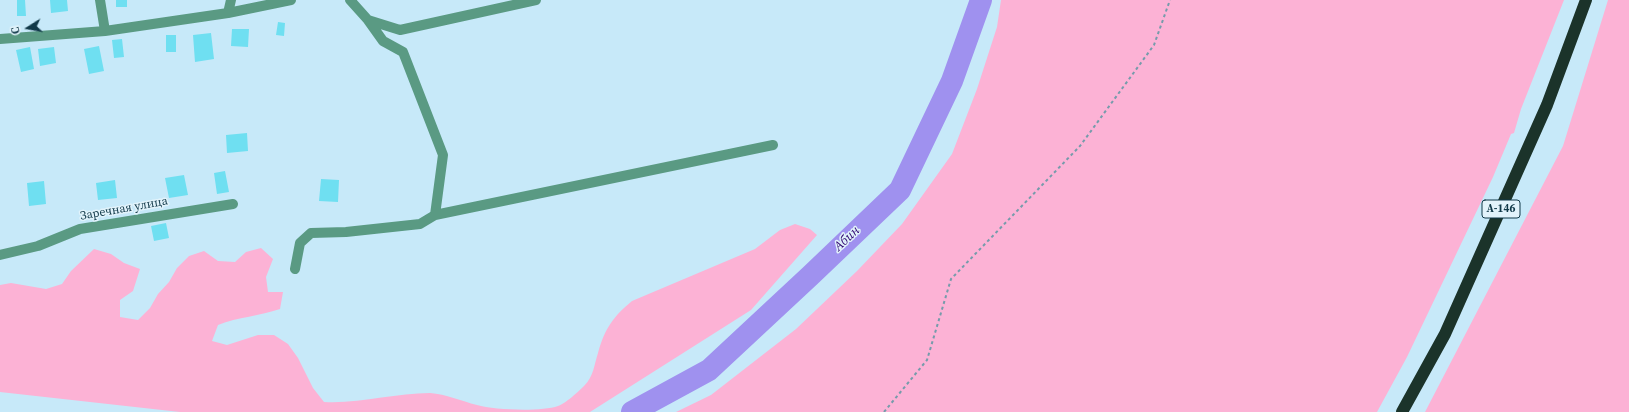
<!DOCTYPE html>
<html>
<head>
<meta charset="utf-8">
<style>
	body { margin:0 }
	#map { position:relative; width:1629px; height:412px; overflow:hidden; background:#c7e9f9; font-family:"Source Serif 4",serif }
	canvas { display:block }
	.north { position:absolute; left:8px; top:8px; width:40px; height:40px; -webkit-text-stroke:3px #e2f3fb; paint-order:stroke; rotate:259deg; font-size:11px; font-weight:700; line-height:16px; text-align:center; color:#113949 }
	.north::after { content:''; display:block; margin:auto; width:14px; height:18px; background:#113949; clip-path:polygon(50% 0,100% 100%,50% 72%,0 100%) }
</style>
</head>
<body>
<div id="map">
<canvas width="1629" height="412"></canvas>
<div class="north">С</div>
</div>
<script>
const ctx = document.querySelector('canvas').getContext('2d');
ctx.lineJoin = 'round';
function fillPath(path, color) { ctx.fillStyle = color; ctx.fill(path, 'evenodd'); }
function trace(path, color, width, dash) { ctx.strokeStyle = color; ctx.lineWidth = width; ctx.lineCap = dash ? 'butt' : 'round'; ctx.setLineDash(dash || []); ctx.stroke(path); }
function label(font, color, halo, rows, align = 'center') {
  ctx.font = font + ' "Source Serif 4",serif'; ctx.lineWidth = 3; ctx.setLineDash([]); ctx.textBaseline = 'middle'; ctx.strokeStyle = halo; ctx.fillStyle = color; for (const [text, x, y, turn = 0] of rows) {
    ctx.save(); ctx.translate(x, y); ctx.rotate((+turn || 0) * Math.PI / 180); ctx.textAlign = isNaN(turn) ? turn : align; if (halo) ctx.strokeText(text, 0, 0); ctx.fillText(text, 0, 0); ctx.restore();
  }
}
fillPath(new Path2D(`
	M1001 0H1564L1521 109 1514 133 1511 134 1493 177 1407 357 1377 412H676L711 395 796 329 857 271 902 224 952 154 977 89 997 27Z
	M1608 0H1629V412H1425L1563 146Z
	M795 224 810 229 817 235 751 310 590 412H180L0 392V285L11 283 46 289 62 284 71 271 94 249 111 254 124 263 140 269 133 291 120 300V317L138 320 150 308 158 294 169 282 177 268 189 256 204 251 218 261 235 262 246 252 261 248 273 259 266 277 268 292H283L280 309C260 316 238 317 218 325L212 341 227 345 258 335H274L288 344 298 358 313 388 324 402C359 404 395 393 430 393 446 394 461 401 477 405 494 410 541 412 558 406 565 404 579 391 584 386 594 376 594 365 598 353 605 328 613 317 632 301L755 249 780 230Z`), '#fcb2d5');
trace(new Path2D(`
	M632 412 709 370 811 275 900 190 952 81 981 0`), '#9f91ef', 22);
fillPath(new Path2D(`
	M17 0H25L26 16H17Z
	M50 0H67L68 11 51 13Z
	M116 0H127V7H116Z
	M278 22 285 23 284 36 276 35Z
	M232 29H249L248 47 231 46Z
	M211 33 214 59 195 62 193 35Z
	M166 35H176V52H166Z
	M122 39 124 57 114 58 112 40Z
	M99 46 104 71 89 74 84 49Z
	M30 47 34 69 21 72 16 50Z
	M54 47 56 63 40 66 38 49Z
	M247 133 248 151 227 153 226 135Z
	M225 171 229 192 217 194 214 173Z
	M184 175 188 195 169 198 165 178Z
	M321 179 339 180 338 202 319 201Z
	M115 180 117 198 98 200 96 183Z
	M44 181 46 204 29 206 27 183Z
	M166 223 169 238 154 241 151 226Z`), '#6fdff1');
trace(new Path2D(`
	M884 412 927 360 951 279 1080 146 1154 45 1170 0`), '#769bab', 2, [3, 3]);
trace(new Path2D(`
	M100 0 105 31
	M350 0 368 20 400 30 536 0
	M228 13 231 0
	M0 39 105 31 228 13 291 0
	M435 215 773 145
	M0 255 38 246 80 229 233 204
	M295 269 300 243 311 233 346 232 420 224 435 215 443 155 403 52 383 41 368 20`), '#5a9a83', 10);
trace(new Path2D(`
	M1402 412 1445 334 1547 105 1586 0`), '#1b332a', 12);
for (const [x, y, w] of [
	[1501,209,38]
]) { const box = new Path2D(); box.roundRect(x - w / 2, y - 9, w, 18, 3); ctx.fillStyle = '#e2f3fb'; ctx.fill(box); trace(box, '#113949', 1); }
label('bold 11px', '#113949', null, [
	["А-146",1501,209]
]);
label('12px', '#113949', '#e2f3fb', [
	["Заречная улица",124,209,-10]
]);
label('italic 13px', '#2e0270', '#e2f3fb', [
	["Абин",847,239,-43]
]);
</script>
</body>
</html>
